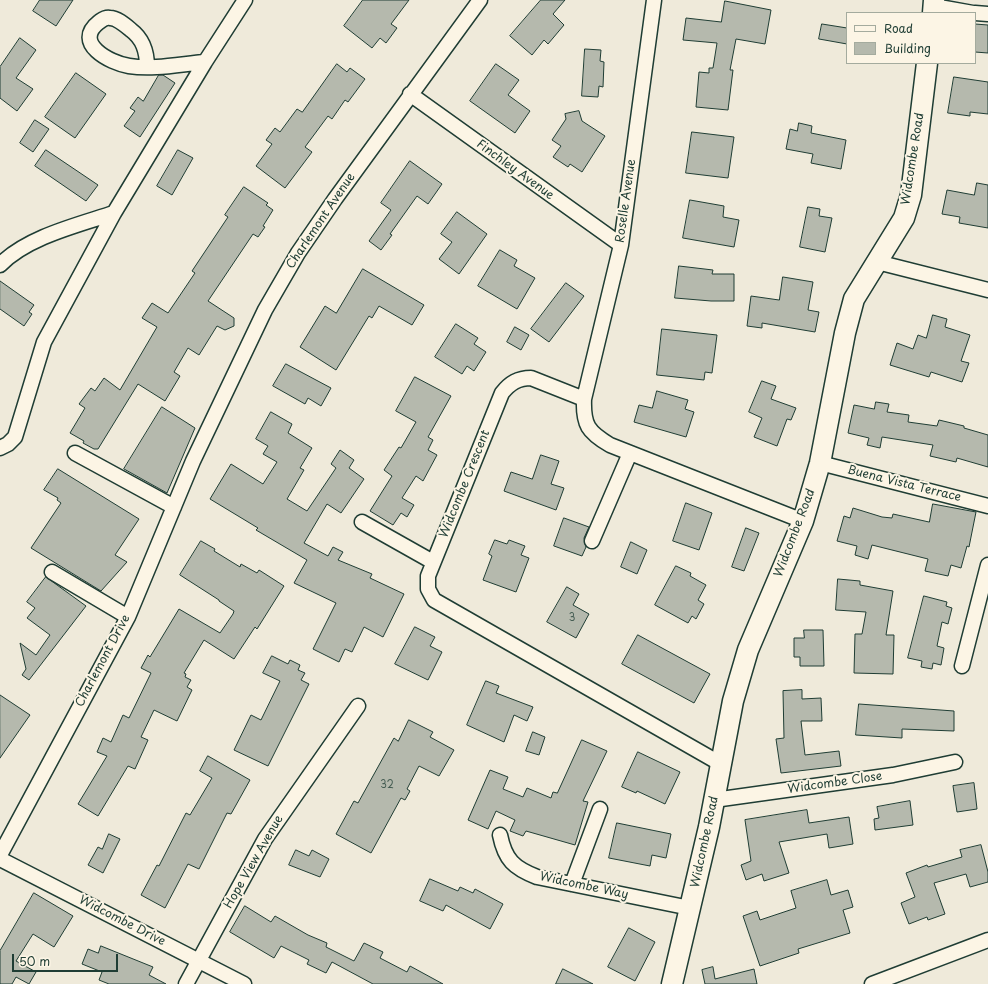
<!DOCTYPE html>
<html>
<head>
<meta charset="utf-8">
<style>
	body { margin:0 }
	#map { position:relative; width:988px; height:984px; overflow:hidden; background:#efeada; font-family:"Playpen Sans",sans-serif }
	canvas { display:block }
	.legend { position:absolute; left:846px; top:12px; width:130px; height:52px; box-sizing:border-box; background:#fcf5e5; border:1px solid #a4ab9e; margin:0; padding:5px 7px; list-style:none; font-size:12px; color:#1f3d34 }
	.legend li { display:flex; align-items:center; gap:8px; height:20px }
	.legend b { width:20px; border:1px solid #a4ab9e }
	.scale { position:absolute; left:12px; top:954px; width:106px; height:18px; box-sizing:border-box; border:2px solid #1f3d34; border-top:0; padding-left:5px; font-size:12px; line-height:14px; white-space:nowrap; color:#1f3d34; -webkit-text-stroke:3px #fcf5e5; paint-order:stroke }
</style>
</head>
<body>
<div id="map">
<canvas width="988" height="984"></canvas>
<ul class="legend">
<li><b style="height:5px;background:#fcf5e5"></b>Road</li>
<li><b style="height:11px;background:#b5b9ad"></b>Building</li>
</ul>
<div class="scale">50 m</div>
</div>
<script>
const ctx = document.querySelector('canvas').getContext('2d');
ctx.lineJoin = 'round';
function fillPath(path, color) { ctx.fillStyle = color; ctx.fill(path, 'evenodd'); }
function trace(path, color, width, dash) { ctx.strokeStyle = color; ctx.lineWidth = width; ctx.lineCap = dash ? 'butt' : 'round'; ctx.setLineDash(dash || []); ctx.stroke(path); }
function label(font, color, halo, rows, align = 'center') {
  ctx.font = font + ' "Playpen Sans",sans-serif'; ctx.lineWidth = 4; ctx.setLineDash([]); ctx.textBaseline = 'middle'; ctx.strokeStyle = halo; ctx.fillStyle = color; for (const [text, x, y, turn = 0] of rows) {
    ctx.save(); ctx.translate(x, y); ctx.rotate((+turn || 0) * Math.PI / 180); ctx.textAlign = isNaN(turn) ? turn : align; if (halo) ctx.strokeText(text, 0, 0); ctx.fillText(text, 0, 0); ctx.restore();
  }
}
const building = new Path2D(`
	M40 0H73L56 26 33 11Z
	M363 0H409L391 24 397 28 386 43 380 38 372 48 344 26Z
	M541 0H565L553 14 564 25 548 44 544 40 532 55 510 36Z
	M725 1 771 10 765 44 736 39 730 70H733L728 110 696 107 699 72 709 73V68H713L717 43 683 40 686 18 721 22Z
	M822 24 847 28V44L819 39Z
	M975 24 988 25V53L975 52Z
	M20 38 36 50 16 78 33 89 17 111 0 98V67Z
	M585 49 601 50 600 61 604 62 603 87 599 86 598 97 582 96Z
	M337 64 347 72 350 68 365 79 348 102 345 100 332 119 328 116 305 147 312 152 285 188 256 166 272 144 266 140 275 128 280 132 297 109 302 112Z
	M496 64 519 80 508 95 530 111 515 133 470 101Z
	M76 73 106 94 75 138 45 117Z
	M159 75H163L175 83 140 137 124 126 135 111 130 108 138 97 143 101Z
	M954 77 988 82V114L970 112V116L948 113Z
	M579 111 582 121 605 136 582 172 570 164 568 167 553 157 561 146 552 140 566 119 565 114Z
	M35 120 49 129 33 152 20 143Z
	M799 123 812 126 811 133 846 140 841 169 811 163 813 154 786 149 790 129 797 131Z
	M692 132 734 137 728 178 686 173Z
	M46 150 98 185 86 201 35 166Z
	M178 150 193 158 172 195 157 186Z
	M410 161 442 184 428 204 417 196 390 234 392 235 381 250 369 241 391 210 381 203Z
	M977 183 988 185V228L959 223 960 217 942 214 947 190 974 195Z
	M244 187 268 203 266 205 273 210 263 226 265 227 258 237 253 234 208 301 234 318V326L225 330 217 326 199 355 188 348 174 372 180 376 165 401 138 384 98 449H94L83 443 84 441 70 433 85 408 79 404 91 388 95 391 104 378 120 390 157 327 142 318 152 303 168 313 195 273 192 271 228 217 225 215Z
	M690 200 724 206 723 217 739 220 734 247 683 238Z
	M808 207 820 209 819 216 832 218 825 252 800 247Z
	M457 212 487 234 459 274 439 259 452 242 441 234Z
	M500 250 517 260 514 266 535 278 517 309 478 286Z
	M679 266 713 270 712 274H734V301H711L675 298Z
	M363 269 424 305 412 325 379 306 372 318 369 316 336 370 300 347 325 306 336 313Z
	M783 277 813 282 808 310 819 312 815 332 762 323V328L747 326 751 296 779 300Z
	M0 281 34 305 29 312 32 314 24 326 0 309Z
	M566 283 584 296 549 342 531 329Z
	M933 315 947 319 945 327 970 335 961 361 969 363 962 382 931 372 929 377 890 365 897 343 913 349 918 335 926 338Z
	M456 324 478 338 474 344 486 352 474 371 467 366 462 374 435 357Z
	M515 327 529 335 521 350 507 342Z
	M662 329 717 335 712 373 705 372 704 380 657 375Z
	M286 364 331 388 321 406 308 398 305 404 273 386Z
	M415 377 451 396 428 437 433 440 428 450 437 455 423 481 416 476 402 498 414 505 407 517 401 513 393 525 370 511 392 476 384 470 399 447 401 448 416 422 396 411Z
	M762 381 776 386 771 399 796 408 791 420 787 419 777 446 754 437 762 418 749 412Z
	M657 391 688 400 685 409 694 412 686 437 634 422 639 405 652 408Z
	M876 402 889 404 887 412 909 415 908 422 937 426 939 420 964 426V428L988 435V467L957 458 956 462 930 456 933 445 882 437 880 448 867 445 869 438 848 433 854 405 874 409Z
	M162 407 195 428 167 493 124 469Z
	M271 412 292 424 288 433 312 448 300 468 304 470 287 499 307 511 336 468 331 464 340 450 354 460 349 468 364 479 341 513 327 504 304 543 328 556 333 547 343 552 338 560 372 574 370 578 404 594 383 637 364 627 352 652 345 649 339 662 313 649 336 603 294 583 307 560 256 530 258 528 210 499 231 464 263 484 277 462 263 454 268 446 256 439Z
	M541 455 559 461 551 484 564 488 556 510 504 491 511 472 532 479Z
	M58 469 139 519 115 555 127 562 101 591 31 548 61 503 57 500 58 498 44 490Z
	M686 503 712 513 699 550 673 541Z
	M933 504 976 512 969 547 967 546 961 568 951 565 948 576 925 571 928 559 872 545 868 559 855 555 857 546 837 541 844 516 850 518 853 508 882 517 892 518 893 514 929 522Z
	M564 518 589 527 584 538 586 547 582 556 554 546Z
	M746 528 759 533 744 571 732 567Z
	M495 540 507 544 509 540 525 546 521 555 529 558 516 592 483 580 492 556 489 554Z
	M201 541 215 549 214 551 240 567 241 564 257 573 259 570 284 586 257 629 255 627 234 659 204 640 184 673 186 674 185 677 191 680 187 687 192 690 177 721 154 710 141 737 148 740 135 769 128 766 98 816 78 804 107 756 97 752 103 738 111 742 123 715 129 718 151 673 141 668 148 655 150 657 179 609 220 633 233 614 234 611 219 601V600L180 575Z
	M631 542 647 550 637 574 621 567Z
	M676 566 691 573 690 576 706 585 698 600 704 604 696 619 692 616 688 623 655 605Z
	M46 577 86 606 29 680 22 675 26 669 20 643 36 655 50 635 27 618 35 608 27 602Z
	M838 579 860 581V585L893 591 886 635H894L893 674 854 673 855 634H862L866 612 836 610Z
	M567 587 579 594 573 605 589 614 576 638 547 622Z
	M924 596 947 602 946 606 952 608 948 624 942 622 937 646 944 648 941 665 933 663 932 669 921 667 922 661 908 658Z
	M415 627 435 637 430 646 442 652 428 680 395 664Z
	M804 630H823L824 666H800V657H794V638H804Z
	M638 635 710 674 694 703 622 664Z
	M272 656 288 664 290 660 300 665 298 670 305 673 301 680 309 684 268 766 234 750 251 715 261 720 280 681 263 673Z
	M486 681 499 686 496 693 533 707 527 721 514 715 504 742 467 725Z
	M802 690V699L821 698 822 721H801L805 755 839 751 841 766 781 773 776 739 784 738 783 691Z
	M0 695 30 715 0 758Z
	M859 704 954 711V731L902 729V738L856 735Z
	M409 720 433 732 430 737 454 750 439 776 419 766 407 789 410 791 405 800 401 798 371 853 336 834 354 801 358 803 394 738 398 741Z
	M533 732 545 737 539 755 526 751Z
	M582 740 607 751 583 801 588 802 575 845 526 831 523 836 510 831 515 820 496 811 488 829 468 820 490 770 508 777 503 789 523 797 527 788 551 798 553 792 557 793Z
	M638 752 680 772 665 804 637 791 636 793 622 787Z
	M208 756 250 780 231 814 227 813 199 869 188 864 165 908 141 895 157 865 159 866 186 813 190 815 212 778 200 771Z
	M974 783 977 809 957 812 953 786Z
	M910 801 913 825 875 830 874 819 879 818 877 807Z
	M807 810 809 823 849 817 853 844 829 848 827 834 779 842 789 873 764 881 762 874 746 880 741 865 751 861 745 820Z
	M617 823 671 834 666 858 652 855 650 866 609 858Z
	M109 834 120 839 103 873 88 865 98 847 102 849Z
	M981 845 988 872V882L970 887 966 874 934 883 945 914 928 920 927 917 909 924 901 903 915 897 906 873 927 865 928 867 962 857 960 850Z
	M296 850 309 856 312 850 329 859 320 877 289 865Z
	M430 879 458 891 460 887 473 893 475 889 503 904 490 929 446 905 443 911 420 901Z
	M827 880 831 895 848 890 853 907 843 910 850 933 798 949 799 953 760 966 743 916 757 911 760 920 796 908 791 891Z
	M34 893 73 916 54 947 33 934 16 961 36 972 29 984 16 977 12 984H0V951Z
	M245 906 271 922 275 916 308 935 327 943 326 947 354 961 364 943 383 952 380 958 407 972 410 966 443 984H373L332 962 326 973 307 964 309 960 281 946 274 958 230 932Z
	M629 928 655 942 635 981 608 967Z
	M101 946 153 967 149 975 166 984H109L99 980 102 972 82 964 88 949 98 953Z
	M713 967 715 979 754 969 757 984H705L702 970Z
	M563 969 593 984H556Z`);
fillPath(building, '#b5b9ad');
trace(building, '#1f3d34', 1);
const street = new Path2D(`
	M934 6 973 13
	M975 13 988 14
	M147 67C147 51 143 39 131 30 125 25 117 18 110 18 105 17 102 20 99 22 72 43 110 63 129 66 153 70 181 64 205 62
	M410 94 621 245
	M877 262 988 290
	M0 265C27 237 78 225 114 213
	M584 399 621 245 654 0
	M0 448 8 444 15 437 44 342 114 213 205 62 245 0
	M75 453 174 507
	M820 463 988 506
	M362 522 433 562
	M592 541 630 453
	M52 572 128 617
	M962 666 988 565
	M721 764 434 600 428 589V576L502 393C510 383 518 378 531 378L584 399C583 425 588 432 610 445L803 521
	M714 800 893 775 955 762
	M500 835C505 860 514 868 537 877L690 908
	M0 855 128 617 193 461 265 310 298 253 335 199 480 0
	M0 859 244 984
	M572 884 600 809
	M186 984 265 839 358 706
	M872 984 988 940`);
const secondary = new Path2D(`
	M933 13 934 0
	M672 984 709 827 733 701 748 650 803 521 820 463 845 333 854 299 904 218 911 195 927 63`);
trace(street, '#1f3d34', 17);
trace(secondary, '#1f3d34', 23);
trace(street, '#fcf5e5', 14);
trace(secondary, '#fcf5e5', 20);
label('10px', '#445c52', null, [
	["3",572,618],
	["32",387,785]
]);
label('12px', '#1f3d34', '#fcf5e5', [
	["Widcombe Road",913,159,-81],
	["Finchley Avenue",515,170,36],
	["Roselle Avenue",626,201,-82],
	["Charlemont Avenue",321,221,-56],
	["Widcombe Crescent",465,484,-68],
	["Buena Vista Terrace",904,484,14],
	["Widcombe Road",795,533,-69],
	["Charlemont Drive",103,661,-62],
	["Widcombe Close",835,783,-8],
	["Widcombe Road",705,842,-78],
	["Hope View Avenue",254,862,-60],
	["Widcombe Way",584,886,12],
	["Widcombe Drive",122,921,27]
]);
</script>
</body>
</html>
